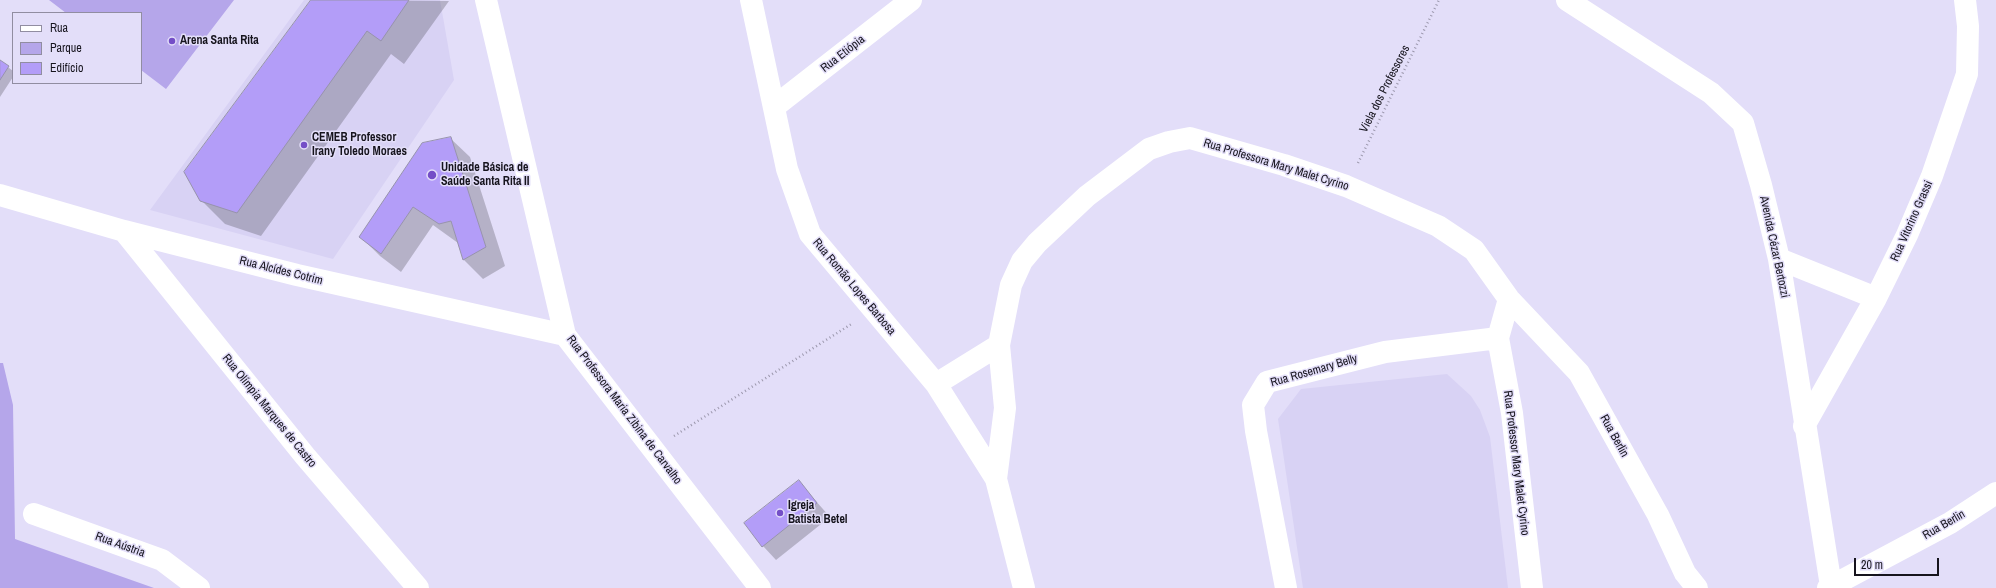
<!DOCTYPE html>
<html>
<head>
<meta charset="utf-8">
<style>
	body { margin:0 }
	#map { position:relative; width:1996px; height:588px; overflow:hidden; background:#e3def9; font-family:"Archivo Narrow",sans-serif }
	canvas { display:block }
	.legend { position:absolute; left:12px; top:12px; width:130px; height:72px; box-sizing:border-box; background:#e3def9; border:1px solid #918da1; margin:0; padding:5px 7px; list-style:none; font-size:12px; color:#16141d }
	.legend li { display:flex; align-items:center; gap:8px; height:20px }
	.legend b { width:20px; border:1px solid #918da1 }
	.scale { position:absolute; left:1854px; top:558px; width:85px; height:18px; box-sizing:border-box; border:2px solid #16141d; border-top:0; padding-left:5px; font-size:12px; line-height:14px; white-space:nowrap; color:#16141d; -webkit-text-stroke:3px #e3def9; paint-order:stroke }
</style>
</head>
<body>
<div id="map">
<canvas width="1996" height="588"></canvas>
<ul class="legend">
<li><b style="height:5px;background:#fff"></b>Rua</li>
<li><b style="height:11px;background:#b5a6ea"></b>Parque</li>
<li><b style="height:11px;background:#b39df8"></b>Edifício</li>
</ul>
<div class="scale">20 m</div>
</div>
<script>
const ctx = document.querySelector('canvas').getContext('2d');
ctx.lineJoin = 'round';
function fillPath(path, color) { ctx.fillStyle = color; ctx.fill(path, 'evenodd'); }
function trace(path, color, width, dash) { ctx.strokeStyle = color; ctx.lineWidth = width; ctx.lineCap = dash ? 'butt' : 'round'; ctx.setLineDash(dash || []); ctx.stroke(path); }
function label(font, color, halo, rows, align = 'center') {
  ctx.font = font + ' "Archivo Narrow",sans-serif'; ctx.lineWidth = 3; ctx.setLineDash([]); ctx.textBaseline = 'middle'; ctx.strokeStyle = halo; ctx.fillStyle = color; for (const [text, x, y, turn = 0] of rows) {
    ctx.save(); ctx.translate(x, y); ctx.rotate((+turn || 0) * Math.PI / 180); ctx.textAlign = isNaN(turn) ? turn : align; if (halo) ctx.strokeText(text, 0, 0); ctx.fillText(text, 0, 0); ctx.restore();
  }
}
fillPath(new Path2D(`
	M304 0H440L454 80 333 259 150 210Z
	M1447 374 1471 396 1480 410 1490 437 1508 588H1303L1278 419 1301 389Z`), '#d8d2f4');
fillPath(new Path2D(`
	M49 0H234L166 89 141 70V13H66Z
	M0 363H3L13 405 15 539 154 588H0Z`), '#b5a6ea');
fillPath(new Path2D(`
	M312 0 449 1 404 64 391 54 261 236 225 224 201 200Z
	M0 61 13 71V77L0 97Z
	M450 138 470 157 505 266 483 279 464 260 458 243 433 225 401 272 380 256 361 237Z
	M799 482 830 517 776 560 763 546Z`), '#0003');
const building = new Path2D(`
	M311 0H409L381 41 367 31 237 213 200 201 184 172Z
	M0 60 9 66 0 80Z
	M451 137 486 247 463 260 451 221 439 224 413 207 381 254 359 237 422 143Z
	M799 480 817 503 762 547 744 523Z`);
fillPath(building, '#b39df8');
trace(building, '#9793ac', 1);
trace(new Path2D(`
	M1358 163 1439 0
	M674 436 853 323`), '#9c98ad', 2.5, [1, 3]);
trace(new Path2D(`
	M486 0 565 335 760 588
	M751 0 787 169 810 234 936 384 996 479
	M1567 0 1711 93 1743 123 1761 185 1779 259 1831 586
	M774 107 911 0
	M0 195 124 231 297 275 565 335
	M124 231 305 456 418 588
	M1779 259 1876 298
	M1509 299 1498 338 1512 413 1532 588
	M936 384 999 345
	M1804 426 1876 298 1907 235 1932 176 1967 74 1968 26 1965 0
	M34 514 162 560 199 588
	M1024 588 996 479 1005 408 999 345 1011 285 1022 261 1037 243 1087 196 1149 149 1169 142 1190 138 1284 165 1346 186 1438 226 1474 250 1509 299 1579 373 1658 515 1685 573 1697 588
	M1286 588 1256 431 1253 405 1267 382 1385 352 1498 338
	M1828 588 1950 523 1996 493`), '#fff', 22);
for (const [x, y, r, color] of [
	[172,41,4,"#744ec7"],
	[304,145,4,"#744ec7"],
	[432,175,5,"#744ec7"],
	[780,513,4,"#744ec7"]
]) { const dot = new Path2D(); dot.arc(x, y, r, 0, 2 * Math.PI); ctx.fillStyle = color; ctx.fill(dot); trace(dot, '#e3def9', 1.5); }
label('bold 12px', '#16141d', '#e3def9', [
	["Arena Santa Rita",180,41],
	["CEMEB Professor",312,138],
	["Irany Toledo Moraes",312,152],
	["Unidade Básica de",441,168],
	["Saúde Santa Rita II",441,182],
	["Igreja",788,506],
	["Batista Betel",788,520]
], 'left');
label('12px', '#16141d', '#e3def9', [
	["Rua Etiópia",843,54,-38],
	["Viela dos Professores",1385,89,-63],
	["Rua Professora Mary Malet Cyrino",1276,165,17],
	["Rua Vitorino Grassi",1912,221,-66],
	["Avenida Cézar Bertozzi",1774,247,78],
	["Rua Alcídes Cotrim",281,271,14],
	["Rua Romão Lopes Barbosa",854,287,50],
	["Rua Rosemary Belly",1314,371,-16],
	["Rua Professora Maria Zibina de Carvalho",624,410,53],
	["Rua Olímpia Marques de Castro",269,411,51],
	["Rua Berlin",1614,436,61],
	["Rua Professor Mary Malet Cyrino",1516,463,83],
	["Rua Berlin",1944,525,-30],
	["Rua Aústria",120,545,20]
]);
</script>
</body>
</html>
